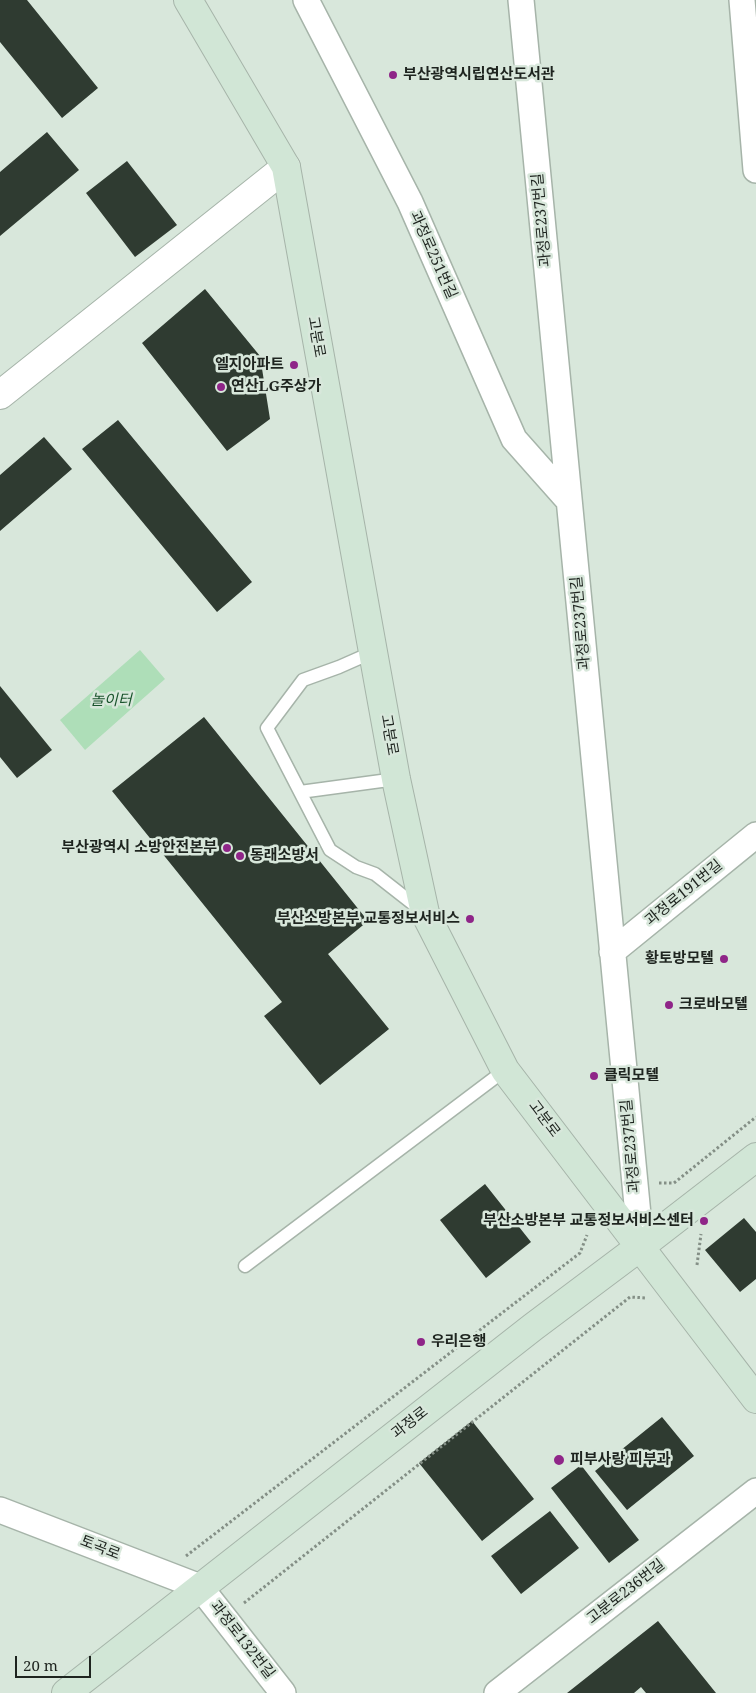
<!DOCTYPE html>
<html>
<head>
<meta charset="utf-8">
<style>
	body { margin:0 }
	#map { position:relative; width:756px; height:1693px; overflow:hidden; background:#d8e7db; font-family:"Noto Serif",serif }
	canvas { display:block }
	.scale { position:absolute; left:15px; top:1656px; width:76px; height:22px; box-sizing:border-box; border:2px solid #1e241f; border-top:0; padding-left:6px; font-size:15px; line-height:18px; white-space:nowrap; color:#1e241f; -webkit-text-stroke:4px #d8e7db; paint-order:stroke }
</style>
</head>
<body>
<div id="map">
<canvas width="756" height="1693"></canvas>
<div class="scale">20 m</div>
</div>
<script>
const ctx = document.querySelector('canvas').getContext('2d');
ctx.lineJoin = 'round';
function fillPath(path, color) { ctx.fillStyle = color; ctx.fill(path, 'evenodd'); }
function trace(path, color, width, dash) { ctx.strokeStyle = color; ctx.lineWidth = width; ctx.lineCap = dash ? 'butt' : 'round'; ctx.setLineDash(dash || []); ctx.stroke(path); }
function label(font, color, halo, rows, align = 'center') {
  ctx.font = font + ' "Noto Serif","Noto Sans KR",serif'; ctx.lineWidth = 5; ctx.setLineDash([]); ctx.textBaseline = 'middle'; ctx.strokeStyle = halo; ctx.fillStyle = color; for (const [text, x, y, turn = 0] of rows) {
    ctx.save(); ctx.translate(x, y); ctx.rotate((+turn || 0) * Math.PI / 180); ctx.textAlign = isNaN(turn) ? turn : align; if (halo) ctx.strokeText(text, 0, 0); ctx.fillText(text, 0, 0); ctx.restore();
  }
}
fillPath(new Path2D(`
	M140 650 165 679 85 750 60 720Z`), '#aedeb8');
fillPath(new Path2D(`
	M0 0H27L98 88 62 118 0 42Z
	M47 132 79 170 0 236V172Z
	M127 161 177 225 135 257 86 193Z
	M205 289 260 356 270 419 227 451 142 343Z
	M118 420 252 582 217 612 82 449Z
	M44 437 72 469 0 531V475Z
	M0 686 52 750 17 778 0 757Z
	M204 717 368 921 328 954 389 1029 320 1085 264 1016 282 1002 112 791Z
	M485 1184 531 1242 486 1278 440 1220Z
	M744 1218 756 1232V1279L740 1292 705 1250Z
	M662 1417 694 1456 627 1510 595 1471Z
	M472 1421 534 1499 482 1541 419 1463Z
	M581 1465 639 1540 609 1563 551 1488Z
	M550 1511 579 1548 521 1594 491 1556Z
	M658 1621 716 1693H646L641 1687 634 1693H567Z`), '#2f3b31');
const service = new Path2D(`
	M373 652 339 667 303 680 267 728 330 850 356 867 375 874 421 910
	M300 792 396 779
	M245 1266 505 1070`);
const minor = new Path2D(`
	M306 0 410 202 514 439 569 501
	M521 0 641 1246
	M742 0 756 170
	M612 952 756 835
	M0 1510 200 1587 283 1693
	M497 1693 756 1491`);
const tertiary = new Path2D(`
	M0 395 286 167`);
const secondary = new Path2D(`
	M188 0 286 167 373 652 396 779 425 913 505 1070 756 1399
	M66 1693 533 1327 641 1246 756 1157`);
trace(service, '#a6b4a9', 15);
trace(minor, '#a6b4a9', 28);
trace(tertiary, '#a6b4a9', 30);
trace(secondary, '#a6b4a9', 30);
trace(new Path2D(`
	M659 1183H674L756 1117
	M697 1265 701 1234
	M186 1556 580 1253 587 1235
	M244 1603 630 1297 646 1298`), '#848f86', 3, [2.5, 2.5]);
trace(service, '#fff', 12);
trace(minor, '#fff', 25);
trace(tertiary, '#fff', 28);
trace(secondary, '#d1e6d6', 28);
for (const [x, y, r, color] of [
	[393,75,5,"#8f2588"],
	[294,365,5,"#8f2588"],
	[221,387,5,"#8f2588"],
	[227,848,5,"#8f2588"],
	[240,856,5,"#8f2588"],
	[470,919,5,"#8f2588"],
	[724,959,5,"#8f2588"],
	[669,1005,5,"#8f2588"],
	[594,1076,5,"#8f2588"],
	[704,1221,5,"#8f2588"],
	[421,1342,5,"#8f2588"],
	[559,1460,6,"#8f2588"]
]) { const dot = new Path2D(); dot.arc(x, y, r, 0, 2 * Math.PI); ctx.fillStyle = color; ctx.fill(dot); trace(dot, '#d8e7db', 2); }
label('bold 15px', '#1e241f', '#d8e7db', [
	["부산광역시립연산도서관",403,75],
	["엘지아파트",284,365,"right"],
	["연산LG주상가",231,387],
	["부산광역시 소방안전본부",217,848,"right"],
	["동래소방서",250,856],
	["부산소방본부 교통정보서비스",460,919,"right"],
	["황토방모텔",714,959,"right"],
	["크로바모텔",679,1005],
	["클릭모텔",604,1076],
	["부산소방본부 교통정보서비스센터",694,1221,"right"],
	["우리은행",431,1342],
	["피부사랑 피부과",570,1460]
], 'left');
label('15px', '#1e241f', '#d8e7db', [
	["과정로237번길",542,220,-95],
	["과정로251번길",433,255,66],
	["고분로",316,337,80],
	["과정로237번길",581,623,-95],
	["고분로",389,735,80],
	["과정로191번길",684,893,-39],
	["고분로",544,1119,53],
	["과정로237번길",631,1146,-95],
	["과정로",410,1423,-38],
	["토곡로",100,1548,21],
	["고분로236번길",626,1592,-38],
	["과정로132번길",242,1640,52]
]);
label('italic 15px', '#1a542d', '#d8e7db', [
	["놀이터",111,701]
]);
</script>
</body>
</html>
